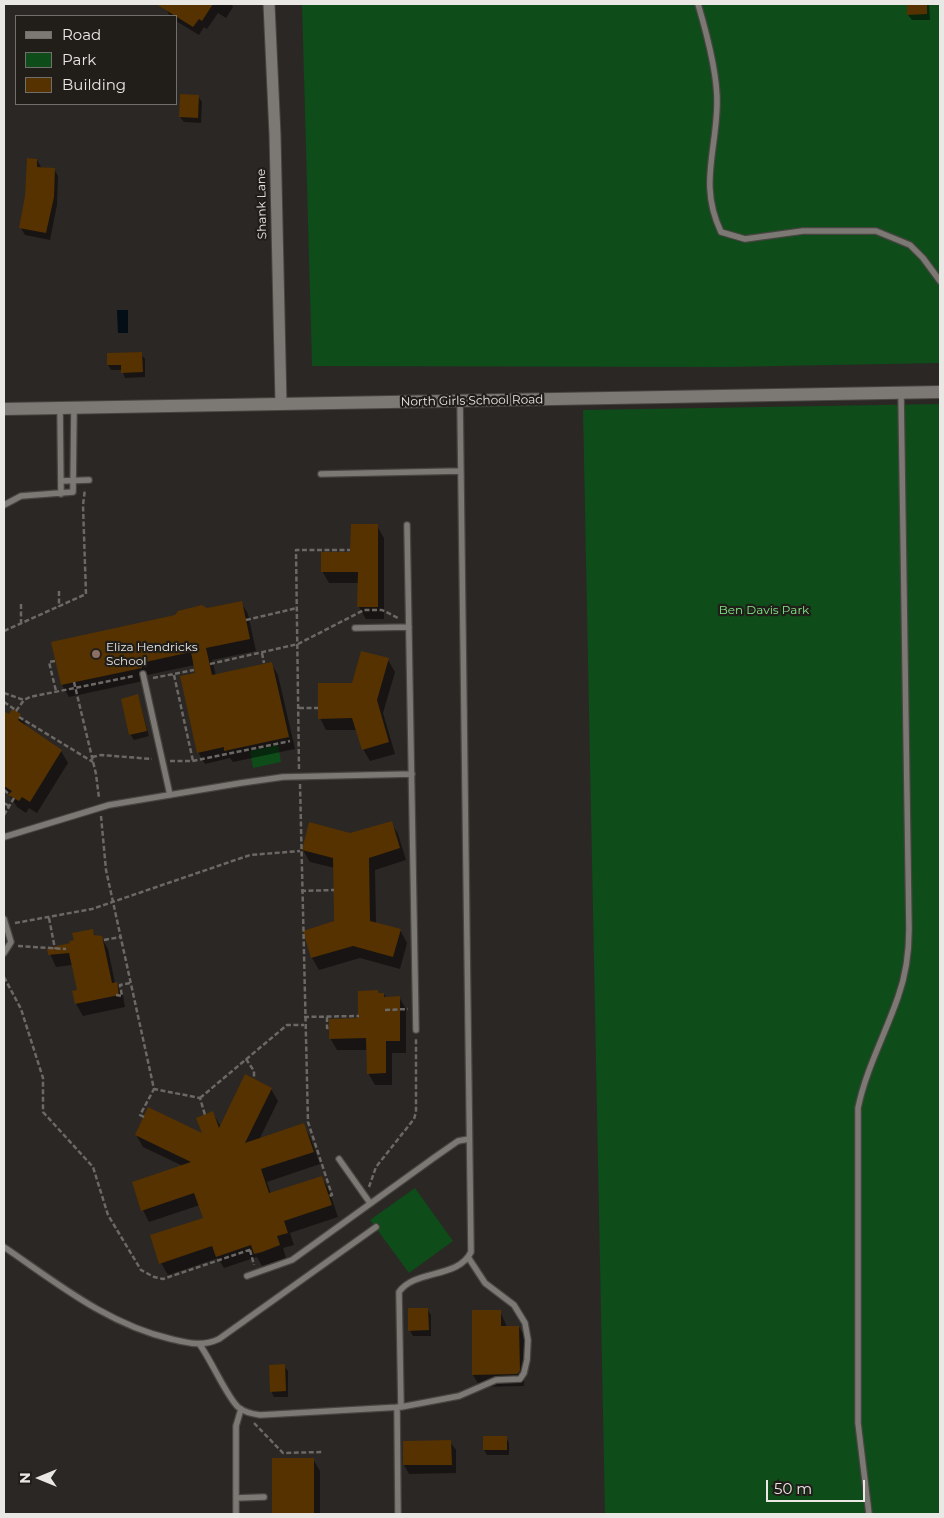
<!DOCTYPE html>
<html>
<head>
<meta charset="utf-8">
<style>
	body { margin:0 }
	#map { position:relative; width:944px; height:1518px; overflow:hidden; background:#2b2724; font-family:Montserrat,sans-serif }
	canvas { display:block }
	.frame { position:absolute; inset:0; border:5px solid #eae8e5; pointer-events:none }
	.legend { position:absolute; left:15px; top:15px; width:162px; height:90px; box-sizing:border-box; background:#211e1a; border:1px solid #716f6b; margin:0; padding:6px 9px; list-style:none; font-size:15px; color:#eae8e5 }
	.legend li { display:flex; align-items:center; gap:10px; height:25px }
	.legend b { width:25px; border:1px solid #716f6b }
	.north { position:absolute; left:15px; top:1453px; width:50px; height:50px; -webkit-text-stroke:4px #211e1a; paint-order:stroke; rotate:270deg; font-size:14px; font-weight:700; line-height:20px; text-align:center; color:#eae8e5 }
	.north::after { content:''; display:block; margin:auto; width:18px; height:22px; background:#eae8e5; clip-path:polygon(50% 0,100% 100%,50% 72%,0 100%) }
	.scale { position:absolute; left:766px; top:1480px; width:99px; height:22px; box-sizing:border-box; border:2px solid #eae8e5; border-top:0; padding-left:6px; font-size:15px; line-height:18px; white-space:nowrap; color:#eae8e5; -webkit-text-stroke:4px #211e1a; paint-order:stroke }
</style>
</head>
<body>
<div id="map">
<canvas width="944" height="1518"></canvas>
<div class="frame"></div>
<ul class="legend">
<li><b style="height:6px;background:#7c7874"></b>Road</li>
<li><b style="height:14px;background:#0e4c19"></b>Park</li>
<li><b style="height:14px;background:#553200"></b>Building</li>
</ul>
<div class="north">N</div>
<div class="scale">50 m</div>
</div>
<script>
const ctx = document.querySelector('canvas').getContext('2d');
ctx.lineJoin = 'round';
function fillPath(path, color) { ctx.fillStyle = color; ctx.fill(path, 'evenodd'); }
function trace(path, color, width, dash) { ctx.strokeStyle = color; ctx.lineWidth = width; ctx.lineCap = dash ? 'butt' : 'round'; ctx.setLineDash(dash || []); ctx.stroke(path); }
function label(font, color, halo, rows, align = 'center') {
  ctx.font = font + ' Montserrat,sans-serif'; ctx.lineWidth = 4.5; ctx.setLineDash([]); ctx.textBaseline = 'middle'; ctx.strokeStyle = halo; ctx.fillStyle = color; for (const [text, x, y, turn = 0] of rows) {
    ctx.save(); ctx.translate(x, y); ctx.rotate((+turn || 0) * Math.PI / 180); ctx.textAlign = isNaN(turn) ? turn : align; if (halo) ctx.strokeText(text, 0, 0); ctx.fillText(text, 0, 0); ctx.restore();
  }
}
fillPath(new Path2D(`
	M302 4H940V363L724 367 312 366Z
	M940 404V1514H605L583 410Z
	M278 745 281 762 253 768 250 751Z
	M415 1188 453 1241 409 1273 370 1220Z`), '#0e4c19');
fillPath(new Path2D(`
	M117 310H128V333H118Z`), '#030e16');
fillPath(new Path2D(`
	M170 4H231L233 7 226 18 218 13 207 29 204 27 199 35 176 21V16H170L166 9Z
	M908 4H929L930 20H912L908 15Z
	M198 96 202 102 201 123 184 122 180 117Z
	M37 160 41 167 54 169 58 176 57 205 50 240 25 235 21 228Z
	M141 354 145 359V377L125 378 122 370H111L108 365Z
	M377 526 384 538V619H366L359 607V583H329L322 571 352 553Z
	M241 602 248 614 256 651 212 660 216 675 271 663 278 675 295 749 233 762 230 758 205 764 198 752 195 665 147 675 148 680 69 697 62 685 207 610Z
	M388 660 395 672 383 713 395 754 370 761 363 749 357 730H326L320 718 353 684Z
	M138 696 149 736 134 740 130 734Z
	M4 712 9 716 20 715 27 727 61 751 68 763 37 813 29 808 26 813 17 807 4 787Z
	M391 822 398 834 406 860 375 870 376 924 400 930 407 943 400 969 360 958 319 970 312 958 304 932 336 922 335 868 310 862 303 850Z
	M92 930 96 937H101L108 949 115 983 123 995 125 1007 83 1016 76 1004 74 992 78 991 72 965 56 967 48 949 71 944Z
	M378 994H384L386 998 399 997 406 1009V1053H392V1085H375L368 1073V1050H337L330 1038 359 1019Z
	M271 1089 278 1101 259 1140 303 1125 310 1137 320 1164 267 1182 271 1194 322 1178 329 1190 338 1217 290 1233 294 1245 283 1248 286 1258 262 1266 257 1257 224 1268 218 1258 168 1275 161 1263 204 1219 200 1205 149 1222 143 1210 183 1166 143 1147 136 1135 204 1136 213 1113 221 1127Z
	M427 1309 431 1315V1336H413L410 1331Z
	M473 1311H500L507 1327H519L526 1339 524 1386 480 1387 473 1375Z
	M284 1366 288 1371V1397H274L271 1391Z
	M506 1437 509 1443V1455H487L484 1450Z
	M450 1442 456 1450V1473L409 1474 404 1465Z
	M273 1459H313L320 1471V1514H273Z`), '#0007');
fillPath(new Path2D(`
	M156 4H213L202 21 199 19 193 27Z
	M907 4H927V14L907 15Z
	M180 94 199 95 198 118 179 117Z
	M27 158 37 159V167L55 168 54 197 46 233 19 228 25 196Z
	M142 352 143 372 121 373V365H107V353Z
	M351 524H378V607H357L358 572H321V552H350Z
	M242 601 250 639 206 648 212 675 272 662 289 737 224 751V747L197 753 180 676 195 673 191 652 141 663 142 668 61 685 51 642 175 615 178 611 202 605 207 608Z
	M361 651 389 658 377 700 389 742 362 750 352 718 318 719V683H352Z
	M138 694 147 731 129 735 121 699Z
	M12 709 21 714 18 720 62 750 30 802 22 797 19 801 8 795 12 791 4 786V711L9 714Z
	M392 821 400 848 369 858 370 921 401 929 393 957 353 946 311 958 303 931 334 921 333 858 302 850 309 822 350 833Z
	M93 929 94 935 102 936 112 983 117 982 119 995 75 1004 72 991 77 990 69 953 48 955 47 948 70 943 69 941 74 940 72 933Z
	M378 990V993H384V997L400 996V1041H386V1073L367 1074 366 1038 329 1039V1019L358 1018V991Z
	M245 1074 272 1088 245 1143 304 1123 314 1152 261 1169 269 1193 322 1176 332 1205 284 1221 288 1233 277 1236 280 1245 262 1252 254 1254 251 1245 216 1257 212 1246 159 1264 150 1235 203 1218 194 1193 141 1211 132 1182 191 1162 135 1135 148 1107 202 1133 196 1118 213 1111 219 1128Z
	M408 1308H428L429 1330 408 1331Z
	M472 1310H501V1326H519L520 1371 517 1374 472 1375Z
	M285 1364 286 1391 270 1392 269 1365Z
	M483 1436H507V1450H483Z
	M451 1440 452 1465H403V1441Z
	M272 1458H314V1514H272Z`), '#553200');
const lane = new Path2D(`
	M698 4C706 31 718 77 717 105 716 153 699 186 721 232L745 239 803 231H876L910 245 923 258 940 281
	M60 408 61 494
	M321 474 461 471
	M61 481 89 480
	M4 505 21 496 73 492 74 408
	M407 525 416 1030
	M355 628 409 627
	M143 674 170 795
	M4 837 109 805 241 783 283 777 412 774
	M4 919 11 942 4 953
	M339 1159 370 1203
	M4 1247C57 1283 107 1324 171 1339 188 1343 202 1347 219 1339L376 1227
	M247 1276 292 1260 435 1157 458 1141 469 1139
	M200 1345C211 1360 227 1397 238 1407 244 1412 252 1414 260 1415L401 1407 459 1396 496 1380 520 1379 524 1373 527 1360 528 1340 525 1323 514 1305 485 1283 468 1257
	M397 1407 398 1514
	M401 1407 399 1292C415 1269 458 1279 471 1252L460 401
	M236 1498 264 1497
	M236 1514V1426L241 1409
	M869 1514 858 1423V1108C866 1069 885 1035 898 997 906 975 909 952 909 929L901 393`);
const street = new Path2D(`
	M269 4 275 135 281 404`);
const secondary = new Path2D(`
	M4 409 940 392`);
trace(lane, '#474441', 8);
trace(street, '#474441', 13);
trace(secondary, '#474441', 14);
trace(new Path2D(`
	M59 591V607
	M21 604V624
	M246 620 297 608
	M4 631 86 594 83 505 85 489
	M262 653 264 663
	M55 661 49 662 56 691
	M210 664 298 644 364 610H382L398 618
	M174 675 193 761
	M153 678 194 670
	M74 682 96 774 99 798
	M4 693 24 700
	M4 702 17 711
	M299 708H318
	M16 711 24 700 30 697 134 676
	M19 717 93 762
	M92 757 101 755 152 759
	M170 761H193L290 741
	M299 769 296 550H350
	M300 784 308 1122 332 1195 329 1196
	M4 790 9 794
	M4 803 9 806
	M4 815 14 798
	M101 816 106 870 154 1089 200 1098 205 1115
	M301 891 334 890
	M49 918 55 949
	M15 923 92 909 250 855 300 851
	M104 940 120 937
	M18 946 66 949
	M4 977 21 1009 43 1078V1112L93 1167 108 1215 141 1270 154 1277 163 1279 252 1249
	M116 995 122 996 120 985 130 983
	M385 1010 408 1009
	M304 1017 359 1016
	M327 1017V1028H329
	M246 1059 254 1071V1079
	M200 1098 287 1025H304
	M144 1117 140 1115 154 1089
	M369 1187 376 1167 414 1119 416 1112V1037
	M250 1250 254 1265
	M254 1423 283 1453 322 1452`), '#6b6865', 2.5, [5, 2.5]);
trace(lane, '#7c7874', 5.5);
trace(street, '#7c7874', 11);
trace(secondary, '#7c7874', 12);
for (const [x, y, r, color] of [
	[96,654,5,"#8d6e63"]
]) { const dot = new Path2D(); dot.arc(x, y, r, 0, 2 * Math.PI); ctx.fillStyle = color; ctx.fill(dot); trace(dot, '#211e1a', 2); }
label('12px', '#eae8e5', '#211e1a', [
	["Shank Lane",262,204,-91],
	["North Girls School Road",472,401,-1]
]);
label('12px', '#82e88a', '#211e1a', [
	["Ben Davis Park",764,610]
]);
label('12px', '#eae8e5', '#211e1a', [
	["Eliza Hendricks",106,647],
	["School",106,661]
], 'left');
</script>
</body>
</html>
